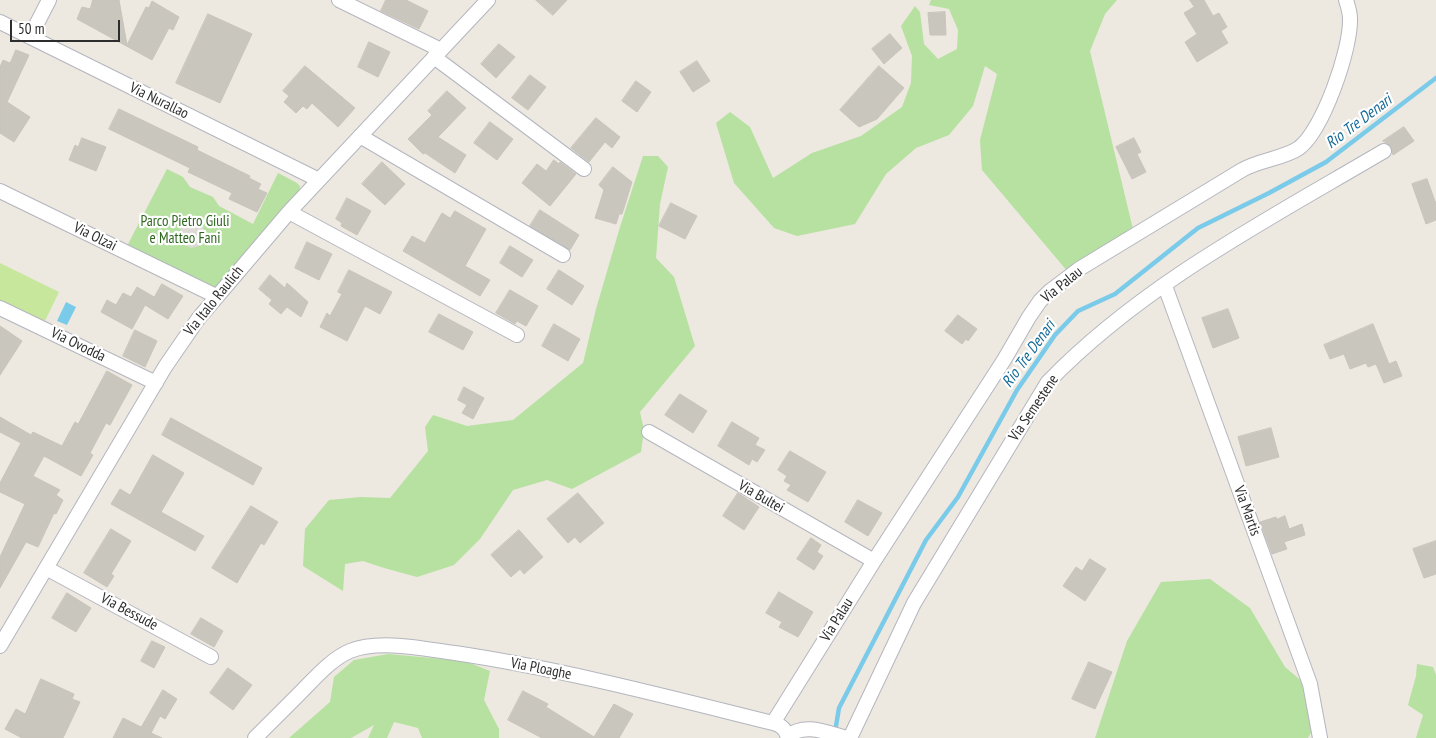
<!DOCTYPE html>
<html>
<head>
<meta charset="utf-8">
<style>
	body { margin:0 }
	#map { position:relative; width:1436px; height:738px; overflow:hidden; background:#ede8e0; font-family:"PT Sans Narrow",sans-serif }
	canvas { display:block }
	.scale { position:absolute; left:10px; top:20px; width:110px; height:22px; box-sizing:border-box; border:2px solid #2d2d2d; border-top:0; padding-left:6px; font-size:15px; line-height:18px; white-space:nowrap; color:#2d2d2d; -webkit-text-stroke:4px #fff; paint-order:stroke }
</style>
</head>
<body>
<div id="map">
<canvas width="1436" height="738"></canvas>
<div class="scale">50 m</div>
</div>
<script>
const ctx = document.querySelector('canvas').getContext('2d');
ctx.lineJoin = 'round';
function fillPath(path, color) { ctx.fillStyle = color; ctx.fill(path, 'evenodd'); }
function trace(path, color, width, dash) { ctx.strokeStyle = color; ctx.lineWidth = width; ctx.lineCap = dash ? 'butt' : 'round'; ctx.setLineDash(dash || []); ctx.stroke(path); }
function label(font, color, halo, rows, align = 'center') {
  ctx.font = font + ' "PT Sans Narrow",sans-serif'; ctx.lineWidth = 4.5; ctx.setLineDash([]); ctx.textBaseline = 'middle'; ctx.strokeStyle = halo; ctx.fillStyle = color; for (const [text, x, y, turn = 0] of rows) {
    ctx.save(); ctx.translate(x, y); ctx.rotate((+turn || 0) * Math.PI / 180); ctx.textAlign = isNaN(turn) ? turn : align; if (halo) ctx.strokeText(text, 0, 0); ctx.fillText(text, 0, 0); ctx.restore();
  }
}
fillPath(new Path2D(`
	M931 0H1117L1105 14 1090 51 1133 229 1068 272 982 170 980 140 997 74 985 66 973 106 949 135 916 148 886 174 855 224 797 236 774 228 734 183 716 123 730 112 750 127 773 178 812 153 861 136 902 107 911 83 912 56 901 26 915 6 920 12 924 44 938 59 957 49 958 30 949 9 929 5Z
	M643 156H658L668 167 660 204 656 258 674 277 695 346 640 412 644 430 641 452 572 489 547 480 513 490 480 539 454 565 417 577 384 568 363 561 345 564 343 591 303 566 305 529 329 500 361 497 390 498 428 451 425 427 433 415 467 426 513 420 583 363 596 309 620 227Z
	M167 169 183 177 190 187 213 197 219 206 253 224 278 173 297 183 300 186 299 192 214 290 126 248Z
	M1210 579 1250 608 1285 667 1311 689 1316 724 1308 738H1095L1127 641 1161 582Z
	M388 654 465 661 490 671 484 700 499 729V738H422L418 728 394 722 387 738H368L374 725 351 738H289L330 702 334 677 354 660Z
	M1417 664 1433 667 1436 675V738H1416L1423 715 1408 705 1416 676Z`), '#b6e1a0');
fillPath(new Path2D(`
	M0 263 59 292 44 323 0 301Z`), '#c7e79d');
fillPath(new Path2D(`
	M186 220H192L202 225 205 234 204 240 199 246 191 248 182 243 180 236 181 227Z`), '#dedbd7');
fillPath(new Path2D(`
	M66 302 76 307 67 325 57 321Z`), '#7acbe9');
trace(new Path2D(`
	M835 732 839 708 926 540 958 497 1017 390 1055 335 1078 311 1115 294 1198 228 1269 193 1326 162 1436 78`), '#7acbe9', 4.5);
const building = new Path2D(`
	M93 0H119L127 45 146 7 149 8 152 1 179 17 173 30 169 28 152 60 77 19 82 7 90 9Z
	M386 0H406L428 11 419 29 381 11Z
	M536 0H567L553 15Z
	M1190 0H1204L1213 16 1219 13 1227 27 1221 31 1228 43 1197 62 1185 42 1197 34 1184 13 1194 7Z
	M945 12 946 35H930L928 13Z
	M208 14 252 34 220 103 176 83Z
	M890 34 902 48 884 64 872 49Z
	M369 42 390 52 378 77 358 67Z
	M499 44 515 57 496 78 481 64Z
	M16 50 29 55 7 102 30 117 14 142 0 133V67L3 60 10 63Z
	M697 61 710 81 693 92 680 72Z
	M305 66 355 108 338 127 312 103 307 109 303 106 296 113 284 102 289 96 283 91Z
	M879 66 904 88 877 119 859 127 840 110Z
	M530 75 546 87 528 110 512 98Z
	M636 81 651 92 637 112 622 101Z
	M447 91 466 108 438 137 466 155 455 173 425 153 423 154 408 139 432 115 428 111Z
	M119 109 198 147 197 150 250 176 249 178 261 184 258 189 267 193 257 212 229 199 232 193 188 172 190 168 109 129Z
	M596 118 620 137 612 148 605 142 589 162 571 148Z
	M490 122 513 139 497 160 474 143Z
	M1404 127 1414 141 1393 155 1391 146 1383 141Z
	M82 138 106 147 96 171 69 160 75 145 78 147Z
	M1134 138 1141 152 1137 154 1146 172 1132 179 1116 147Z
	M554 160 559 164 560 162 576 174 550 206 522 183 537 164 546 171Z
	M382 162 405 184 385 205 362 184Z
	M613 167 632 182 622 214H619L616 224 595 218 604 190 599 185Z
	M1427 179 1436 204V220L1426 224 1412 184Z
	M347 198 371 211 357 235 341 226 342 223 336 219Z
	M671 203 697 216 685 239 659 226Z
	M540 210 579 235 570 250 530 226Z
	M455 211 486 229 465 266 490 280 480 296 403 251 412 236 425 243 442 213 450 218Z
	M307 242 332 254 319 280 295 268Z
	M510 246 533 260 522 277 500 263Z
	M349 270 392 292 380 314 365 306 347 341 320 327 327 313 330 316 342 294 338 292Z
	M559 270 584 286 572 305 547 289Z
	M270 275 285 288 287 283 308 302 301 317 287 307 281 314 269 304 272 300 259 289Z
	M162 284 183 296 168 319 145 305 132 329 101 312 107 300 116 305 123 293 131 297 137 287 154 297Z
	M510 290 538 306 526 326 517 321 515 324 496 313Z
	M1228 309 1239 338 1213 348 1202 318Z
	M439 314 473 332 463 350 429 332Z
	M958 315 977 329 968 341 966 339 962 344 945 331Z
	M554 324 580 339 568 361 542 346Z
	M1373 324 1389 364 1396 361 1402 376 1384 383 1376 364 1368 367 1366 363 1350 369 1344 354 1330 359 1324 345Z
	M0 326 22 341 0 375Z
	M135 330 157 341 145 367 123 356Z
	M107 371 132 385 110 425 106 423 90 453 93 455 81 476 44 456 33 476 60 490 56 495 63 500 56 514 54 513 38 547 26 542 0 588V557L25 504 0 492V483L21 443 0 432V417L31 435 33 432 62 446 75 422 78 424Z
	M464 387 484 398 473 419 462 413 467 405 458 400Z
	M680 394 707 411 693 433 665 415Z
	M171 418 262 468 253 485 162 435Z
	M732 422 759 438 755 445 765 450 757 462 752 459 749 465 718 446Z
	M1271 428 1279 457 1246 466 1238 437Z
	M790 451 826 472 808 502 787 490 791 485 784 481 787 476 778 470Z
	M153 455 184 473 161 512 204 536 195 551 111 504 120 489 130 495Z
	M578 493 604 523 580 543 575 537 568 543 547 519Z
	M738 493 759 507 744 530 723 516Z
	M858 500 882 513 868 536 845 522Z
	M251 506 278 522 264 545 261 543 237 583 212 568Z
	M1285 516 1289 529 1302 524 1305 535 1284 542 1287 549 1272 554 1260 522 1276 517 1277 519Z
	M111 529 131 541 111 574 114 576 107 587 84 573Z
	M519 530 543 557 524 574 520 569 511 577 491 555Z
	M811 538 821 545 817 552 823 556 814 570 797 559Z
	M1436 541V574L1424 578 1413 549Z
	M1090 559 1106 569 1085 601 1063 586 1076 567 1082 571Z
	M779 592 813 612 798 637 779 627 782 622 766 613Z
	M67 593 91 608 76 632 52 618Z
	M201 618 223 631 214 647 191 634Z
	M152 641 165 647 154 668 141 661Z
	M1089 662 1112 672 1095 709 1072 699Z
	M228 668 252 685 233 710 210 693Z
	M41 679 74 694 72 699 80 702 63 738H22L5 729 16 709 25 714Z
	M163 690 177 699 165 719 160 716 151 733 162 738H113L123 718 141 727Z
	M523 691 548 704 546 707 594 737 614 704 633 714 619 738H542L508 720Z`);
fillPath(building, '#c9c6be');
trace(building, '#c9c4ba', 1);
const street = new Path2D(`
	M339 0 441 50
	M0 22 319 180
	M30 37 49 0
	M434 57 584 169
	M360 136 563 255
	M0 191 216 296
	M289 212 517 335
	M1165 286 1310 684 1320 738
	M0 308 156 383
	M649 432 874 561
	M46 568 211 657
	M0 646 165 367 198 319 289 212 488 0
	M773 723 874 561 1004 360 1029 317 1040 301 1050 291 1079 269 1242 170C1259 160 1285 158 1299 148 1323 130 1351 49 1350 19 1350 12 1348 6 1346 0
	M788 736C806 722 827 733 847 738
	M255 738C270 723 286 707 301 692 315 678 331 659 350 651 380 639 424 649 455 653 562 669 668 697 773 723 781 725 786 729 788 738
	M850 738 914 603 1048 382C1143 284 1267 220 1384 151`);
trace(street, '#b4b6bf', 16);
trace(street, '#fff', 14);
label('15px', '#2d2d2d', '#fff', [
	["Via Nurallao",159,101,26],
	["Via Olzai",95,237,26],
	["Via Palau",1062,285,-39],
	["Via Italo Raulich",214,301,-51],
	["Via Ovodda",78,345,26],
	["Via Semestene",1034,408,-56],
	["Via Bultei",761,497,30],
	["Via Martis",1247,511,70],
	["Via Bessude",129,612,28],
	["Via Palau",837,620,-58],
	["Via Ploaghe",541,669,11]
]);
label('15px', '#2e681f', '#fff', [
	["Parco Pietro Giuli",185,222],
	["e Matteo Fani",185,239]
]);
label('italic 16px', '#156b99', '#fff', [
	["Rio Tre Denari",1359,122,-37],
	["Rio Tre Denari",1029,354,-54]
]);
</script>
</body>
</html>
